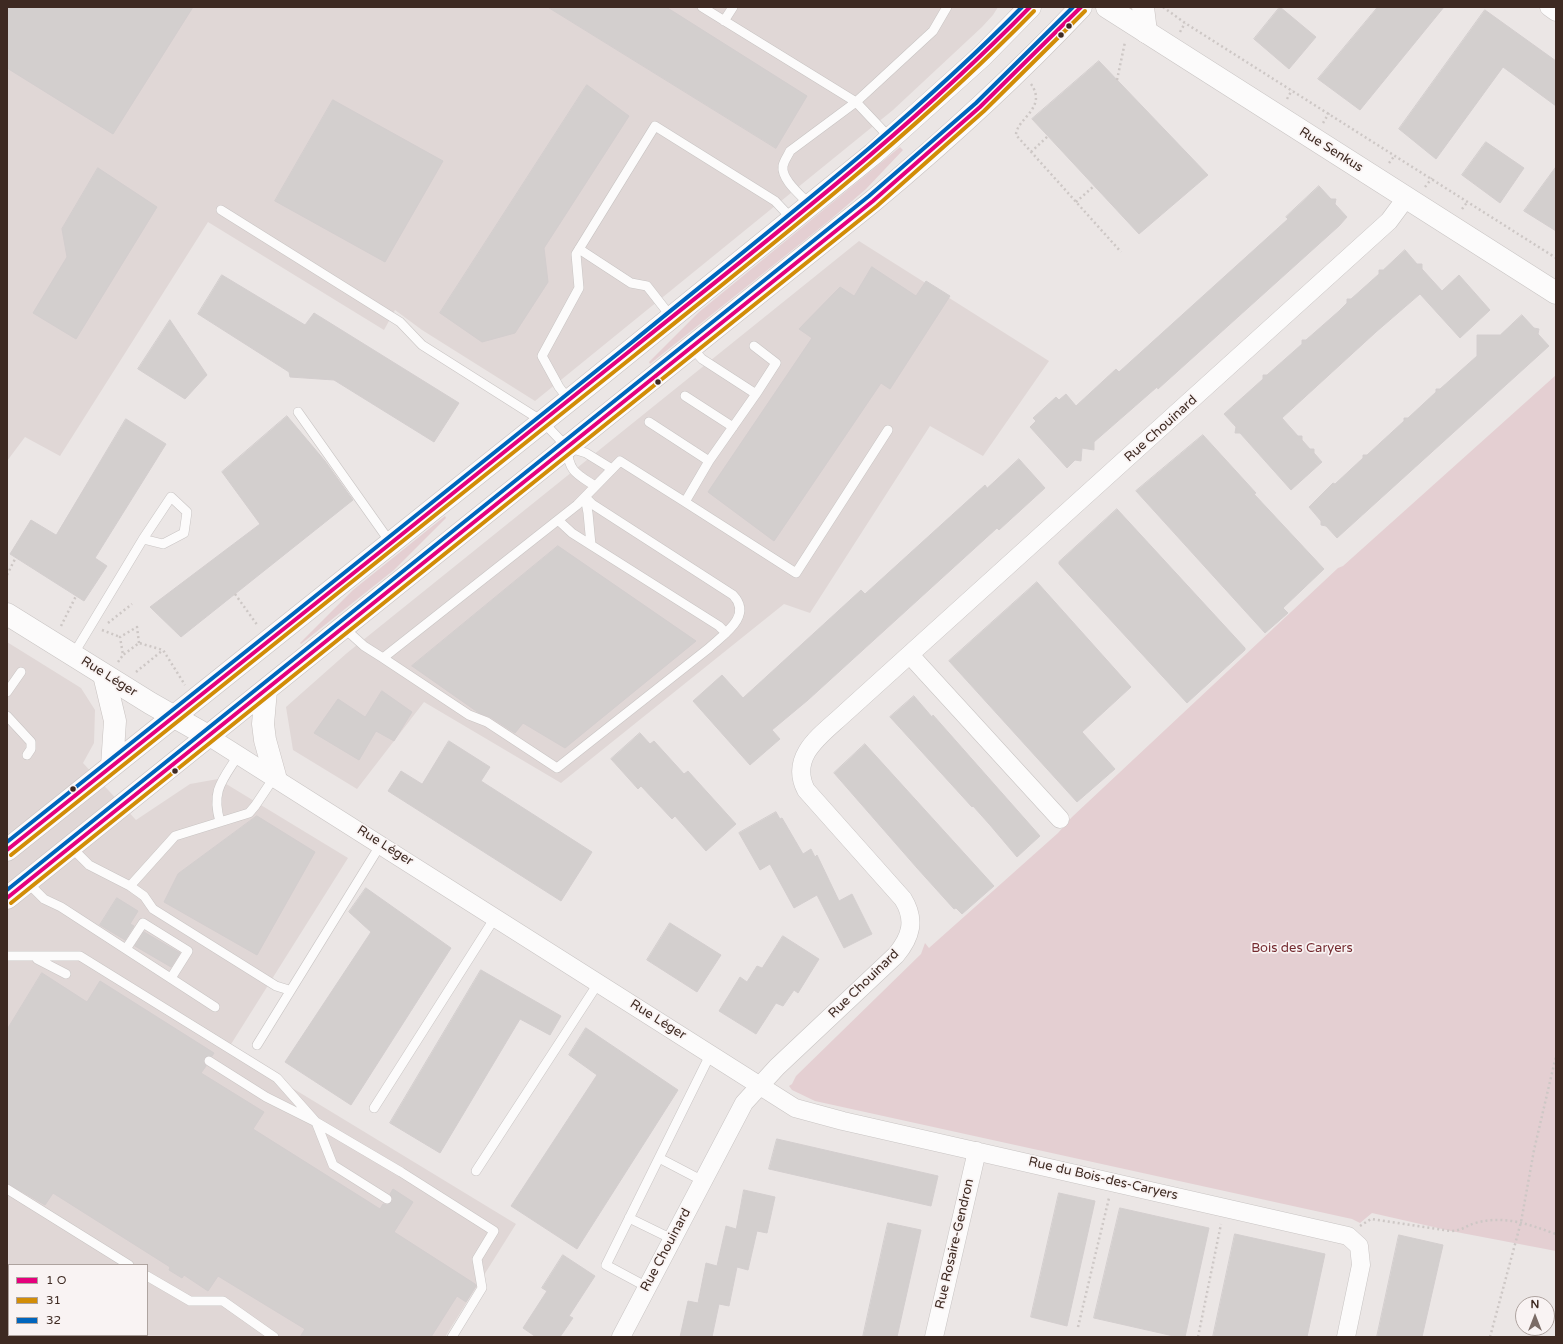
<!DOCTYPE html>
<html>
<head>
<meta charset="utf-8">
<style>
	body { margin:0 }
	#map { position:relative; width:1563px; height:1344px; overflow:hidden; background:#ebe6e5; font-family:"Varela Round",sans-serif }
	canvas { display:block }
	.frame { position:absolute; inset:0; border:8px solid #3e2a22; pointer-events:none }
	.legend { position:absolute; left:8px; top:1264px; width:140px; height:72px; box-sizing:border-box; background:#f9f3f3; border:1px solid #aea39f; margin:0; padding:5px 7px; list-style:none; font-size:12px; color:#3e2a22 }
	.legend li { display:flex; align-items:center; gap:8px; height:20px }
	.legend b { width:20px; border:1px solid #aea39f }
	.north { position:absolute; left:1515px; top:1296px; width:40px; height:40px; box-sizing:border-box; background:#f9f3f3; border:1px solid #aea39f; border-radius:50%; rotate:0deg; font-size:11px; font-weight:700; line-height:16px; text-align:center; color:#3e2a22 }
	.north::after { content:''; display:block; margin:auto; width:14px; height:18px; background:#7b6c66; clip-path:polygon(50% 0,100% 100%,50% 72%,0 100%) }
</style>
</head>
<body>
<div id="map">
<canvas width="1563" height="1344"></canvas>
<div class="frame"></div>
<ul class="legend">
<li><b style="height:5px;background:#e5007d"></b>1 O</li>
<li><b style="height:5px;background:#d28d07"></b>31</li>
<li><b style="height:5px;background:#0065bd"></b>32</li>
</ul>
<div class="north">N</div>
</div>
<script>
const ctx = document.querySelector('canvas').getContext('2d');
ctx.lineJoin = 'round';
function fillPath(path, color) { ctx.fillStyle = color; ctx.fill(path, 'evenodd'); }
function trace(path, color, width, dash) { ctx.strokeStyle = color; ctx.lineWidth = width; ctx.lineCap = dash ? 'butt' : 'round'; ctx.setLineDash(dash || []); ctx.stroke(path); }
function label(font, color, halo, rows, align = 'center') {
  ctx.font = font + ' "Varela Round",sans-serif'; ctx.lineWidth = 3.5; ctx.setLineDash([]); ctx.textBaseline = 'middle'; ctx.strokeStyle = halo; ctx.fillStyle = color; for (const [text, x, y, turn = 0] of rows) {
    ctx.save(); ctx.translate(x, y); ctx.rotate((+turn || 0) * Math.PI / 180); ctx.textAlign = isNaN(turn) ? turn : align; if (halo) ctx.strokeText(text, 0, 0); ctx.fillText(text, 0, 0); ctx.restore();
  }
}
fillPath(new Path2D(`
	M7 7H998L993 15 982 27 893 110 535 401 422 330 395 310 384 330 208 222 60 456 25 437 7 461Z
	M859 241 1049 361 983 456 930 426 810 613 784 604 561 783 424 702 357 789 293 750 286 707 347 653Z
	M7 642 81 688 95 710 94 743 83 763 136 820 190 784 218 779 348 858 228 1049 516 1224 445 1337H7ZM9 1265H147V1335H9Z`), '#e0d7d6');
fillPath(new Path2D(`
	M900 147 903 150 866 189 830 220 650 364 649 362 699 312Z
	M1556 375V1251L1451 1231 1372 1213 1360 1223 1352 1219 815 1101 792 1090 789 1086 792 1084 796 1076 921 954 925 943 929 948 1058 833 1072 817 1338 568 1343 566Z
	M445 516 446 518 394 570 301 644 300 643 353 590Z`), '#e4cfd2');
const building = new Path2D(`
	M7 7H193L113 134 7 68Z
	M548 7H666L807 96 776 148Z
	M1280 7 1316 37 1289 69 1254 39Z
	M1378 7H1444L1360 110 1318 79Z
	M1485 10 1556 61V106L1503 67 1436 159 1399 129Z
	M1099 61 1208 175 1139 234 1032 119Z
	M587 85 629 116 544 248 548 282 515 333 482 342 440 313Z
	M333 100 443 161 385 262 275 201Z
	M1486 142 1524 168 1500 203 1462 175Z
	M1556 167V231L1524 211Z
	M98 168 157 207 76 339 33 313 67 257 62 229Z
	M1319 186 1331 199H1336L1335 204 1347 217 1339 226 1158 389 1157 387 1094 442V450L1082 448 1081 461 1075 460 1067 468 1030 427 1036 421 1033 418 1056 397 1059 400 1066 394 1076 406 1116 369 1119 372 1288 219 1286 217Z
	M1405 250 1417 264H1422V269L1442 291 1459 275 1490 310 1460 338 1420 294 1376 332 1282 418 1298 436H1302V440L1310 449H1314V453L1322 462 1291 490 1240 433H1235L1236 427 1224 414 1263 379V375H1267L1302 344V340H1306L1339 311 1347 303V299H1351L1379 274V270H1383Z
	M872 267 916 296 926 281 950 296 890 389 881 383 774 541 708 492 812 338 799 329 840 287 854 296Z
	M222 275 305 325 314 313 459 403 434 442 334 380 290 377 289 372 198 314Z
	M1522 315 1534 328 1539 329 1538 334 1549 346 1337 538 1326 526 1321 525V521L1309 507 1333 483 1335 484 1363 458V455H1367L1404 421V418H1408L1436 392V389H1440L1477 356V335H1500Z
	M170 320 207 375 185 399 138 369Z
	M287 416 325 461 353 500 181 637 150 607 260 524 222 472Z
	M126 419 166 444 95 558 107 566 84 601 10 554 31 520 56 535Z
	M1203 435 1256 493 1254 494 1324 569 1283 608 1288 613 1265 633 1136 491Z
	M1019 459 1045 488 999 530 997 528 808 700 772 730 780 739 750 765 693 701 722 675 743 698 861 590 865 594 985 485 987 488Z
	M1117 509 1245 648V650L1187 703 1059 564V562Z
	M558 546 696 641 565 748 523 723 515 733 490 717 479 713 412 666Z
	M1037 582 1131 687 1082 732 1115 769 1077 802 949 661Z
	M382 691 412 712 394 741 376 731 359 760 314 733 338 699 365 717Z
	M914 696 932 717 933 715 1040 836 1017 857 990 825 973 806 972 807 890 717Z
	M640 733 650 744 654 741 684 774 688 771 736 824 706 851 675 816 672 819 641 786 638 789 611 759Z
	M449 741 490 767 481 781 592 852 561 901 388 791 401 771 422 784Z
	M865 744 994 886 962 914 956 908 954 909 917 868 834 773Z
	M776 812 780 819 782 818 803 854 811 849 815 857 817 855 839 901 852 894 872 934 844 948 817 895 794 908 770 864 760 870 739 833Z
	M257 816 315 852 257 955 164 902 178 874Z
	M366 888 451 948 351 1105 285 1062 371 932 349 912Z
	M117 898 138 911 130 924 134 926 125 940 100 925Z
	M670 923 721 955 697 992 647 960Z
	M144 932 180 953 171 967 135 946Z
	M783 936 819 959 798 993 794 990 783 1006 776 1003 756 1034 719 1011 740 977 747 982 757 966 762 968Z
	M481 970 561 1016 550 1035 520 1019 440 1153 390 1123Z
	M42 973 87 1002 100 981 214 1053 212 1056H207L204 1058V1063L206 1066 201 1073 264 1112 253 1129 380 1209 383 1204 387 1205 392 1202 393 1199 390 1194 393 1189 413 1202 394 1232 475 1284 476 1286 466 1302 457 1296 431 1337H300L305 1329 218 1276 208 1291 184 1275 182 1278 169 1270 170 1267 53 1193 45 1205 7 1183V1030Z
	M586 1028 678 1090 577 1249 511 1206 597 1075 569 1055Z
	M777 1139 938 1176 931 1206 769 1169Z
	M744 1190 775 1197 767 1233 757 1231 748 1270 737 1267 729 1306 719 1304 712 1337H680L688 1301 698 1303 706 1263 717 1266 726 1226 736 1229Z
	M1059 1193 1095 1201 1067 1326 1031 1317Z
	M1120 1208 1209 1228 1185 1337H1178L1094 1318Z
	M888 1223 921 1230 897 1337H863Z
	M1235 1234 1325 1254 1307 1337H1213Z
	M1399 1235 1443 1245 1422 1337H1377Z
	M563 1255 595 1276 569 1316 573 1318 560 1337H536L523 1328 547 1291 542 1288Z`);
fillPath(building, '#d3cfce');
trace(building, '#d3cece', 1);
const service = new Path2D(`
	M702 7 856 102 890 138
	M724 21 733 7
	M810 205C802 196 781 180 783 166 784 160 788 156 790 151L856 102 933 31 947 7
	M221 210 400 322 422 345 542 421 567 447 586 453 612 469
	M579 249 631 283 647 286 672 318
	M692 348 702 359 756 394 776 363 754 346
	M685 396 733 427
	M569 400 559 387 542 356 579 288 576 254 655 126 775 201 793 220
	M298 412 390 542
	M649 422 709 461
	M567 449C569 472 577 474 595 486
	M585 497 588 513 591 545
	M685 502 796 573 888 430
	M558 520 572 533 719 626 726 633
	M343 627 364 646 383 658 577 505 620 461 685 502 709 461 756 394
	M73 655 143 539 171 497 187 512 184 533 163 544 143 539
	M383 658 469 715 487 722 557 768 709 648C724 634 753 616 733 595L592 504 585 497
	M7 692 21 672
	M7 716 31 742V749L27 755
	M220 822C211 790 222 781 239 754
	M71 847 89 865 130 886 175 836 249 813 255 806 275 776
	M27 882 44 899 61 907 215 1007
	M130 886 144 896 153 909 276 986 289 990
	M126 949 143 923 188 951 171 978
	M7 956H80L277 1078 316 1122 333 1165 387 1199
	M37 959 66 974
	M257 1045 381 844
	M209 1061 266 1097 316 1122 401 1172 494 1231 477 1259 482 1288 452 1337
	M374 1108 496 916
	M659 1158 703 1181
	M476 1171 599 982
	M7 1189 129 1265
	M629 1218 672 1239
	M147 1276 190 1301H223L274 1337
	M647 1287 606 1265 711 1053`);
const minor = new Path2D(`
	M1549 7 1556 12
	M910 655 1060 819
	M208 736 795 1108 843 1121 1348 1236 1359 1246 1361 1265 1346 1337
	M621 1337 744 1103 777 1067 896 955C911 937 916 920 903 899L806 790C788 755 824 733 846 712L1389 221 1406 198
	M934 1337 977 1151`);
const tertiary = new Path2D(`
	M1107 7 1556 293
	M7 614 150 703 208 736`);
const secondary = new Path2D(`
	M1143 7 1146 32
	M104 675 115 721 112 766
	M266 690 263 724 265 740 275 776
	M7 850 582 390 873 154 982 56 1030 7
	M7 898 873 201C946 140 1016 76 1081 7`);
trace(service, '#c8c4c3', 10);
trace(minor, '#c8c4c3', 19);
trace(tertiary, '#c8c4c3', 23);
trace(secondary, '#c8c2c0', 23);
trace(new Path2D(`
	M1163 7 1185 23 1556 258
	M1180 32 1185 23
	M1117 80 1125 42
	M1031 84C1048 108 1016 119 1016 135L1121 252
	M1287 99 1292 90
	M1323 123 1329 113
	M1031 152 1048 136
	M1389 163 1395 155
	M1425 187 1432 178
	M1076 202 1094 186
	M1462 209 1468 201
	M7 575 16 557
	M235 594 258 626
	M108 623 132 604
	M61 626 76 596
	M102 630 120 637
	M139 643 137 627 120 637 123 655 139 643 163 650 185 685
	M118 662 123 655
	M136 672 163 650
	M1360 1226 1371 1219 1451 1231C1461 1231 1466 1226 1475 1223 1506 1215 1527 1224 1556 1234
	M1078 1327 1109 1198
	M1198 1337 1221 1224
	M1490 1337 1521 1222 1534 1150 1556 1056`), '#cdc7c5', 2.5, [2, 3]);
trace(service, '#fcfbfb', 9);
trace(minor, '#fcfbfb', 18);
trace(tertiary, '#fcfbfb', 22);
trace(secondary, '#fcfbfb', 22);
trace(new Path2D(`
	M7 850C215 683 424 518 631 350 767 240 907 133 1030 7
	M7 898 873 201 980 107 1081 7`), '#e5007d', 4);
trace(new Path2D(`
	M11 855C219 688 428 522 635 355 772 244 911 137 1034 11
	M11 903 877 206 984 111 1085 11`), '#d28d07', 4);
trace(new Path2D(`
	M7 842C215 676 424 510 631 343 764 234 901 130 1022 7
	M7 890 869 196 976 103 1073 7`), '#0065bd', 4);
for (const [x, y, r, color] of [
	[1069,26,3.5,"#3e2a22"],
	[1061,35,3.5,"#3e2a22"],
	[658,382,3.5,"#3e2a22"],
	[175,771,3.5,"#3e2a22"],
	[73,789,3.5,"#3e2a22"]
]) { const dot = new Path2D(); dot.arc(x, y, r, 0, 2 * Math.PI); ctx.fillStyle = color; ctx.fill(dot); trace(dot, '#f9f3f3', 1.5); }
label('13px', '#3e2a22', '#f9f3f3', [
	["Rue Senkus",1331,150,32],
	["Rue Chouinard",1161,429,-42],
	["Rue Léger",109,677,32],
	["Rue Léger",385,846,32],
	["Rue Chouinard",864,984,-44],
	["Rue Léger",658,1020,32],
	["Rue du Bois-des-Caryers",1103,1179,13],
	["Rue Rosaire-Gendron",955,1244,-77],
	["Rue Chouinard",666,1250,-62]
]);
label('13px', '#752c31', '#f9f3f3', [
	["Bois des Caryers",1302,949]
]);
</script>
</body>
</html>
